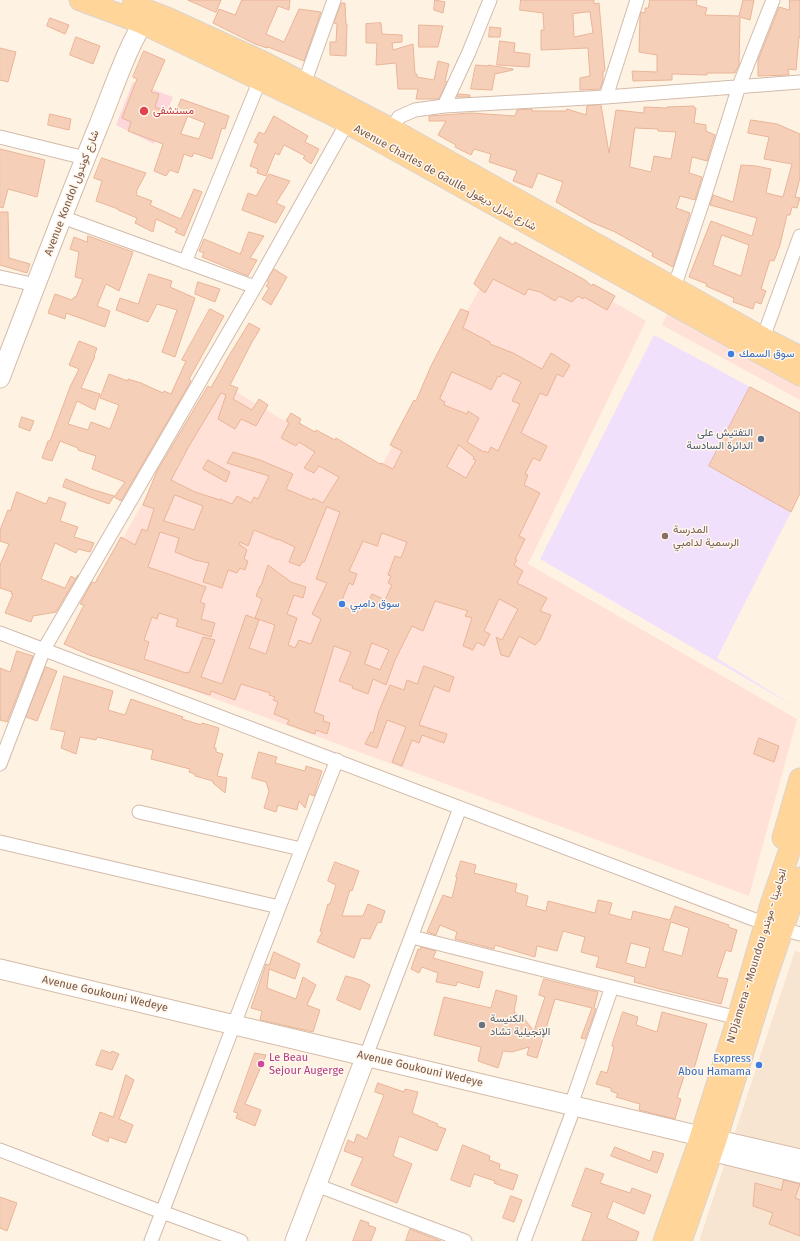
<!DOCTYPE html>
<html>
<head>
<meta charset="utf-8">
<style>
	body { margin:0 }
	canvas { display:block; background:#fef3e3 }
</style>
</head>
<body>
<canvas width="800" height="1241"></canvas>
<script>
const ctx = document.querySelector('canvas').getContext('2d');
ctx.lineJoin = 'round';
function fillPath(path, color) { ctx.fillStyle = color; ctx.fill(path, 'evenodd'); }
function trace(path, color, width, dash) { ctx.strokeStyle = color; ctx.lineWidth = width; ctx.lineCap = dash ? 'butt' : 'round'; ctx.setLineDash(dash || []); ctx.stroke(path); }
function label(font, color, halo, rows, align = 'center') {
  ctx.font = font + ' "Fira Sans",Vazirmatn,sans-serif'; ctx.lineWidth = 3; ctx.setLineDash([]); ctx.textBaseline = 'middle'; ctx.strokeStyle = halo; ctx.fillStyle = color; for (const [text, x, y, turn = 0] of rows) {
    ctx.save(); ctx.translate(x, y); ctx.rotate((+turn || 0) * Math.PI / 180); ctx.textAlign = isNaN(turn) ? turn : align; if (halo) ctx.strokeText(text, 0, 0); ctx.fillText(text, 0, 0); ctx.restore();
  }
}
fillPath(new Path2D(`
	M795 951 800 952V1241H699Z`), '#f7e4d1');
fillPath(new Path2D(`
	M507 239 646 321 528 564 797 719 749 896 64 643 147 495 215 379 376 476Z
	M669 311 800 382V400L662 325Z`), '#ffe1d7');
fillPath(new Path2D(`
	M654 335 750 387 709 466 791 512 717 658 797 708 540 559Z`), '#f0e0fb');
fillPath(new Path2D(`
	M133 82 173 97 154 144 116 125Z`), '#fdd6dc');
const building = new Path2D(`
	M188 0H221L216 12Z
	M242 0H290L289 10 278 6 266 34 284 42 299 9 321 12 304 61 268 47 267 48 255 44 213 23 219 9 235 15Z
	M435 0 445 2 443 13 434 10Z
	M521 0H594V4L599 3 605 71H603V80L600 89 580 90V78L590 76 588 48 541 50V30H544L543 13 520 10ZM590 12 593 33 574 37 573 14Z
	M650 0H697L696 5 707 8 705 15 739 16 743 0H754L750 20 740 17 739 65 735 73H707V75L672 74V80L633 81 632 71 657 72V55L639 52 640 16 641 12 645 13V8H648Z
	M790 0H800V38L799 37 796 70 788 69 789 75 758 76V60L779 7 789 10Z
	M342 3H345L346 24H347L346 56 330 55V42H336L337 24 334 23Z
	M50 18 69 25 65 34 47 26Z
	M381 23 382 34 402 35V42L392 43 393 50 413 44 415 74H417V77L434 80 438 61 449 64 445 81 447 82 439 99H416L418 89H398L396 63 376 65 377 43H366V24Z
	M419 25 443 26 438 47H419Z
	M490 27 501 28 500 37H489Z
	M76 37 100 46 93 64 70 55Z
	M500 41 515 43 514 52 530 54 529 67 497 65Z
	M0 48 16 52 8 82 0 80Z
	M144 51 165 60 151 92 159 94 155 107 175 115 181 99 229 116 225 129 222 128 212 159 194 153 192 157 184 154 178 173 170 170 166 176 154 171 163 144 128 131 131 122 122 118 137 79 133 77ZM188 116 205 123 199 139 181 134Z
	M476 65 488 66V65L513 69V70L495 74 492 90 471 89Z
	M458 94 470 95V97H457Z
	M601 105 609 153 616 110 644 113V107L667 108V107L694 106V108H696L694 123 706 125V131L715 135 707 161 692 157 689 173 702 177 695 200 680 196 676 208 690 213 673 267 652 256 653 253 615 232 591 222 556 202 563 182 538 173 532 188 513 181 517 171 489 162 491 154 474 149 471 155 455 147 456 145 438 135 446 121H429V116L471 113 515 116 517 110 532 109V111H566L567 109 586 115 587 106ZM635 128 658 129V131L676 132 671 159 654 156 651 172 630 167Z
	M50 114 71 119 69 130 48 125Z
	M274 116 308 136 305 142 319 149 311 164 303 158 305 156 284 145 279 155 275 153 266 176 257 173 258 169 250 166 258 144 254 142 259 132 264 134Z
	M751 120 777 124 800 134V178L795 197 800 198 797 208 792 207 790 215H787L780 245 774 261 770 260 761 289 766 291 761 304 755 302 753 309 733 302 734 298 706 286 707 284 689 277 711 221 752 236 757 218 710 205 713 195 733 202 741 165 756 166 771 169 766 193 783 197 792 164 764 159 769 137 748 133ZM722 235 749 245 741 276 713 265Z
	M0 149 45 160 37 197 8 189 3 208 0 207Z
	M102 158 146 173 136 192H137L136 195 152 201 150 205 181 219 194 189 202 192 184 236 175 232 177 229 156 219 153 232 135 223 137 218 118 210V209L96 201 102 181 94 178Z
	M269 174 290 181 276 203 285 207 276 223 242 210 248 193 256 196Z
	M0 212H8L9 258 30 264 27 273 0 265Z
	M249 232 264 236 250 258 257 260 248 276 202 257 204 253 199 251 204 239 240 254Z
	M88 236 133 252 119 291 106 284 97 306 110 311 105 327 66 313 65 319 48 313 55 294 72 300 74 297H76L83 279 75 277 79 252 70 249 74 237 87 242Z
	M500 237 513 245 515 242 585 280 592 286 593 284 615 296 607 310 584 297 583 299 578 296 572 302 559 296 555 301 540 292 528 289 525 295 493 279 485 293 474 284Z
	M274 269 287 277 271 305 262 299 269 288 266 286 269 282 267 281Z
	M149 274 172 281 170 287 195 298 175 357 162 352 177 310 157 304 148 322 116 310 120 298 138 304Z
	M198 282 220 289 215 302 195 294Z
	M210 309 224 316 189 379 191 381 121 501 114 497 125 482 92 469 96 456 78 450V448L60 441 52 461 42 458 48 441H50L70 387 79 369 69 365 79 341 97 348 94 356H95L81 388 100 394 95 410 77 401 68 424 88 430 91 422 110 429 119 405 100 398 109 374 128 381V379L141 383 163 393 164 391 171 394 186 361 182 360Z
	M461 309 469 312 463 328 490 342V344L513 353 542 369 551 353 570 365 563 377 557 374 547 396 540 393 521 433 547 446 540 461 533 458 525 474 528 475 524 485 540 493 519 536 525 539 515 559 517 560 514 565 523 571 517 583 547 598 540 611 551 615 540 640 535 645 519 636 509 657 501 655 496 637 502 640 518 609 499 599 484 631 490 634 484 646 477 642 473 650 463 646 472 618 465 616 468 611 435 601 423 631 412 626 395 660 386 685 373 679 368 694 352 688 353 686 339 681 351 652 334 646 314 712 324 716 323 721 330 723 327 734 316 730 315 734 287 724 289 720 274 714 278 702 273 700 275 697 269 695 270 693 241 684 235 700 211 691 210 695 89 655 64 644 84 605 80 604 92 582 95 583 121 537 135 545 142 529 147 531 154 509 143 505 157 471 208 386 211 388 227 359 249 323 260 329 252 342 230 385 238 388 233 399 252 410 259 399 268 405 256 426 241 419 235 429 218 419 226 395 221 393 189 446 171 480 195 492 220 500V499L232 504 237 496 251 503 254 497 258 499 269 476 227 463 233 452 260 460 293 474 286 489 312 500 313 498 323 503 339 477 319 466 314 473 304 468 315 452 299 442 296 446 281 438 289 423 286 421 291 413 301 419 299 423 315 432 316 430 335 440 336 438 380 464 381 463 393 469 402 451 390 445 414 400 416 401 431 366ZM452 372 482 385 491 390 498 376 500 377 503 373 521 382 512 401 520 404 498 451 491 447 488 453 485 451 484 452 467 442 479 418 468 411 467 414 444 405 445 402 440 399ZM459 445 474 457 473 459 476 460 466 478 447 467ZM175 495 203 506 194 530 164 521ZM327 507 340 512 316 579 327 583 312 614 321 619 311 644 299 640 295 648 288 645 297 618 287 614 294 595 303 598 306 587 291 582 268 565 261 586H260L256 596 262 599 255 618 275 625 266 654 249 648 259 620 246 615 222 684 201 677 215 640 203 637 189 673 187 672 186 673 144 659 149 642 144 640 152 617 157 619 159 613 178 619 176 626 211 637 215 623 201 619 205 604 200 602 206 587 148 567 160 532 179 538 175 552 195 560 209 563 203 582 222 588 228 570 237 573 240 568 245 570 248 561 244 559 247 550 239 544 240 542 248 546 254 530 278 540V539L295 547 289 562 300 566 302 562H304ZM382 533 407 542 401 558 395 556 388 575 391 576 388 583 392 585 385 600 372 594 365 609 360 607 357 613 340 605 349 583 353 585 357 574 349 571 363 541 377 546ZM372 643 389 650 380 670 365 664Z
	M750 387 800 413V493L791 512 709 466Z
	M22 417 34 421 30 431 19 427Z
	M208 460 230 472 226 482 203 469Z
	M66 479 91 489 114 496 109 504 63 487Z
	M17 492 46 504 49 497 66 503 60 521 78 527 74 537 94 543 90 552 78 549 76 553 55 543 41 579 65 588 71 576 76 579 78 575 56 612 33 616 31 622 5 613 13 594H11L12 592 0 588V565L9 544 0 541V530L8 510 10 511Z
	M17 651 33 656 7 722 0 720V668L10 672Z
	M424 666 454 677 449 692 434 686 419 725 447 734 444 743 422 735 419 743 412 740 402 766 392 762 406 727 387 720 377 748 365 744 371 732 373 733 379 711 390 685 404 690 407 680 417 684Z
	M46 667 57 671 37 721 26 717Z
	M64 676 113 691 108 710 125 715 131 699 183 717 182 719 201 725 202 723 219 728 214 748H216V752L223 754 217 776 227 778 225 793 213 783V781L195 776V774L189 772 190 769 151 759 153 750 97 737 96 740 80 737 76 754 61 748 65 732 51 729Z
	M759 738 779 746 774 762 754 754Z
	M259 752 277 757 275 763 305 771 306 766 322 771 314 796 309 794 305 808 299 801 297 810 278 805 276 812 264 808 269 791 266 782 252 778Z
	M461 861 476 865 474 873 517 884 515 892 528 896 526 906 546 911 548 901 595 913 598 900 612 903 609 914 631 920 633 911 670 920 675 906 729 925 728 927 737 930 731 952 726 950 717 977 728 979 721 1004 660 989 634 982 635 977 596 967 599 957 581 952 585 937 563 931 557 951 537 946 535 957 495 945 494 949 455 939 457 932 440 925 436 935 427 932 443 895 452 898 457 877H456ZM671 922 689 928 682 956 663 951ZM631 943 650 948 645 968 626 963Z
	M335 862 359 871 352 891 350 890 342 916H363L368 904 385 911 381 923 378 922 370 939 361 938 354 958 317 942 322 932 320 931 328 904H330L336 885 328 881Z
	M421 947 436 951 433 958 483 972 479 988 457 982 456 986 436 982 438 973 422 967 419 973 411 969 418 949 420 950Z
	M274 952 300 964 295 979 269 969 267 988 296 999 303 977 316 985 307 1005 320 1010 313 1032 260 1020 262 1011 251 1008 266 964 269 965Z
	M346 976 361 980 370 985 360 1010 337 1000Z
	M544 979 598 992 594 1008 596 1009 585 1039 581 1038 592 1008 555 999 537 1058 527 1055 529 1047 512 1052 503 1051 498 1068 478 1061 481 1047 434 1035 444 997 491 1008 496 990 517 996 514 1012 522 1016 534 1031 545 997 539 995Z
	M623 1012 638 1017 636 1025 657 1032 662 1012 707 1024 693 1072 686 1070 677 1098 681 1099 675 1119 639 1110 640 1104 616 1097 618 1094 611 1091V1088L596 1084 601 1071 607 1073 614 1047 612 1046Z
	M102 1050 111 1053 112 1051 119 1054 112 1070 96 1065Z
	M255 1053 266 1055 245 1104 261 1110 255 1126 236 1118 238 1113 234 1112Z
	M126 1075 134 1080 119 1119 133 1125 126 1143 109 1137 108 1142 92 1135 100 1112 113 1117Z
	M378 1083 404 1092 405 1089 418 1092 412 1113 438 1124 437 1126 446 1129 437 1151 399 1136 393 1156 412 1164 397 1203 351 1185 363 1158 344 1151 348 1140 354 1143 357 1134 367 1139 384 1095 375 1092Z
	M463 1145 490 1156 489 1160 500 1164 499 1169 518 1175 513 1190 494 1183 495 1181 474 1174 470 1187 451 1180Z
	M615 1147 650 1161 653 1151 664 1154 657 1173 611 1156Z
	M586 1168 604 1174 600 1183 630 1193 632 1188 651 1195 644 1214 613 1201 607 1218 639 1232 636 1241H582L592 1213 572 1206Z
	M784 1180 800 1184 795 1198 800 1200V1236L769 1224 773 1213 753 1206 755 1183 781 1190Z
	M511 1196 522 1200 514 1222 503 1218Z
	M0 1197 17 1203 7 1231 0 1228Z
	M361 1220 369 1223 368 1225 376 1228 371 1241H353Z
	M410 1229 441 1241H406Z`);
fillPath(building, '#f6cfb8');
trace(building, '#eab497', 1);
const street = new Path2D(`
	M304 84 334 0
	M606 97 637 0
	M444 106 469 52 490 0
	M388 135 399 117 415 110 444 106 606 97 800 82
	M0 137 85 158
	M62 217 255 287
	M185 262 260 80
	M0 277 36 285
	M674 288 705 195 739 86 773 0
	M763 338 800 236
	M0 633 766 924 800 934
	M0 764 44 649 255 287 347 123
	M139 812 301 849
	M0 842 279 907
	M412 937 612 987 738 1018
	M366 1056 460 808
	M571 1105 612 987
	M0 1150 162 1212 241 1241
	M316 1185 465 1241
	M151 1241C213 1081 273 919 337 760
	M524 1241 571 1116`);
const secondary = new Path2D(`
	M0 378C32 294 64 210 98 127 114 88 127 46 150 11
	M0 969 700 1136
	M718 1140 800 1159
	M711 1151 800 1173
	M295 1241 366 1056`);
const primary = new Path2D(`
	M80 0 142 23 335 116 800 375
	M133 5 167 18 265 63 391 129 763 338 800 357
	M783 838 800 779
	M664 1241 697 1148 738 1018 772 901 800 821
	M681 1241 716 1140 766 978 800 878`);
trace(street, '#d3bbab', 15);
trace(secondary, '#d6bba8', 21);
trace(primary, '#dcd3cf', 23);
trace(street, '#fff', 13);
trace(secondary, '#fff', 19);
trace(primary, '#ffd59a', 21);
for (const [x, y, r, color] of [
	[144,111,5,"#e0444e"],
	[731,354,4,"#3f7fe0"],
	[761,439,4,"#5c6f8a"],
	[665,536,4,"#8d6e63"],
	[342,604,4,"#3f7fe0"],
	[482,1025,4,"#6b7280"],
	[261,1064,4,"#d1479c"],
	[759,1065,4,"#3f7fe0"]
]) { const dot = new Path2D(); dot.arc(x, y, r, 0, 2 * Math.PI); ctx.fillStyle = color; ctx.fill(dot); trace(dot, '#fff7ec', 1.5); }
label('11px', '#be3a42', '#fff7ec', [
	["مستشفى",153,111]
], 'left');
label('11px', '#795747', '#fff7ec', [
	["Avenue Charles de Gaulle شارع شارل ديغول",445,178,29],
	["Avenue Kondol شارع كوندول",72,193,-69],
	["N'Djamena - Moundou انجامينا - موندو",757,956,-73],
	["Avenue Goukouni Wedeye",105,994,13],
	["Avenue Goukouni Wedeye",420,1069,13]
]);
label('11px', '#366cbe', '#fff7ec', [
	["سوق السمك",739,354],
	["سوق دامبي",350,604],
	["Express",751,1059,"right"],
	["Abou Hamama",751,1072,"right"]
], 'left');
label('11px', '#4e5e75', '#fff7ec', [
	["التفتيش على",753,433],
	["الدائرة السادسة",753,446]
], 'right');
label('11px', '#785e54', '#fff7ec', [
	["المدرسة",673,530],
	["الرسمية لدامبي",673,543]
], 'left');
label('11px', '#5b616d', '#fff7ec', [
	["الكنيسة",490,1019],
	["الإنجيلية تشاد",490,1032]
], 'left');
label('11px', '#b23c85', '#fff7ec', [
	["Le Beau",269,1058],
	["Sejour Augerge",269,1071]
], 'left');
</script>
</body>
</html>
